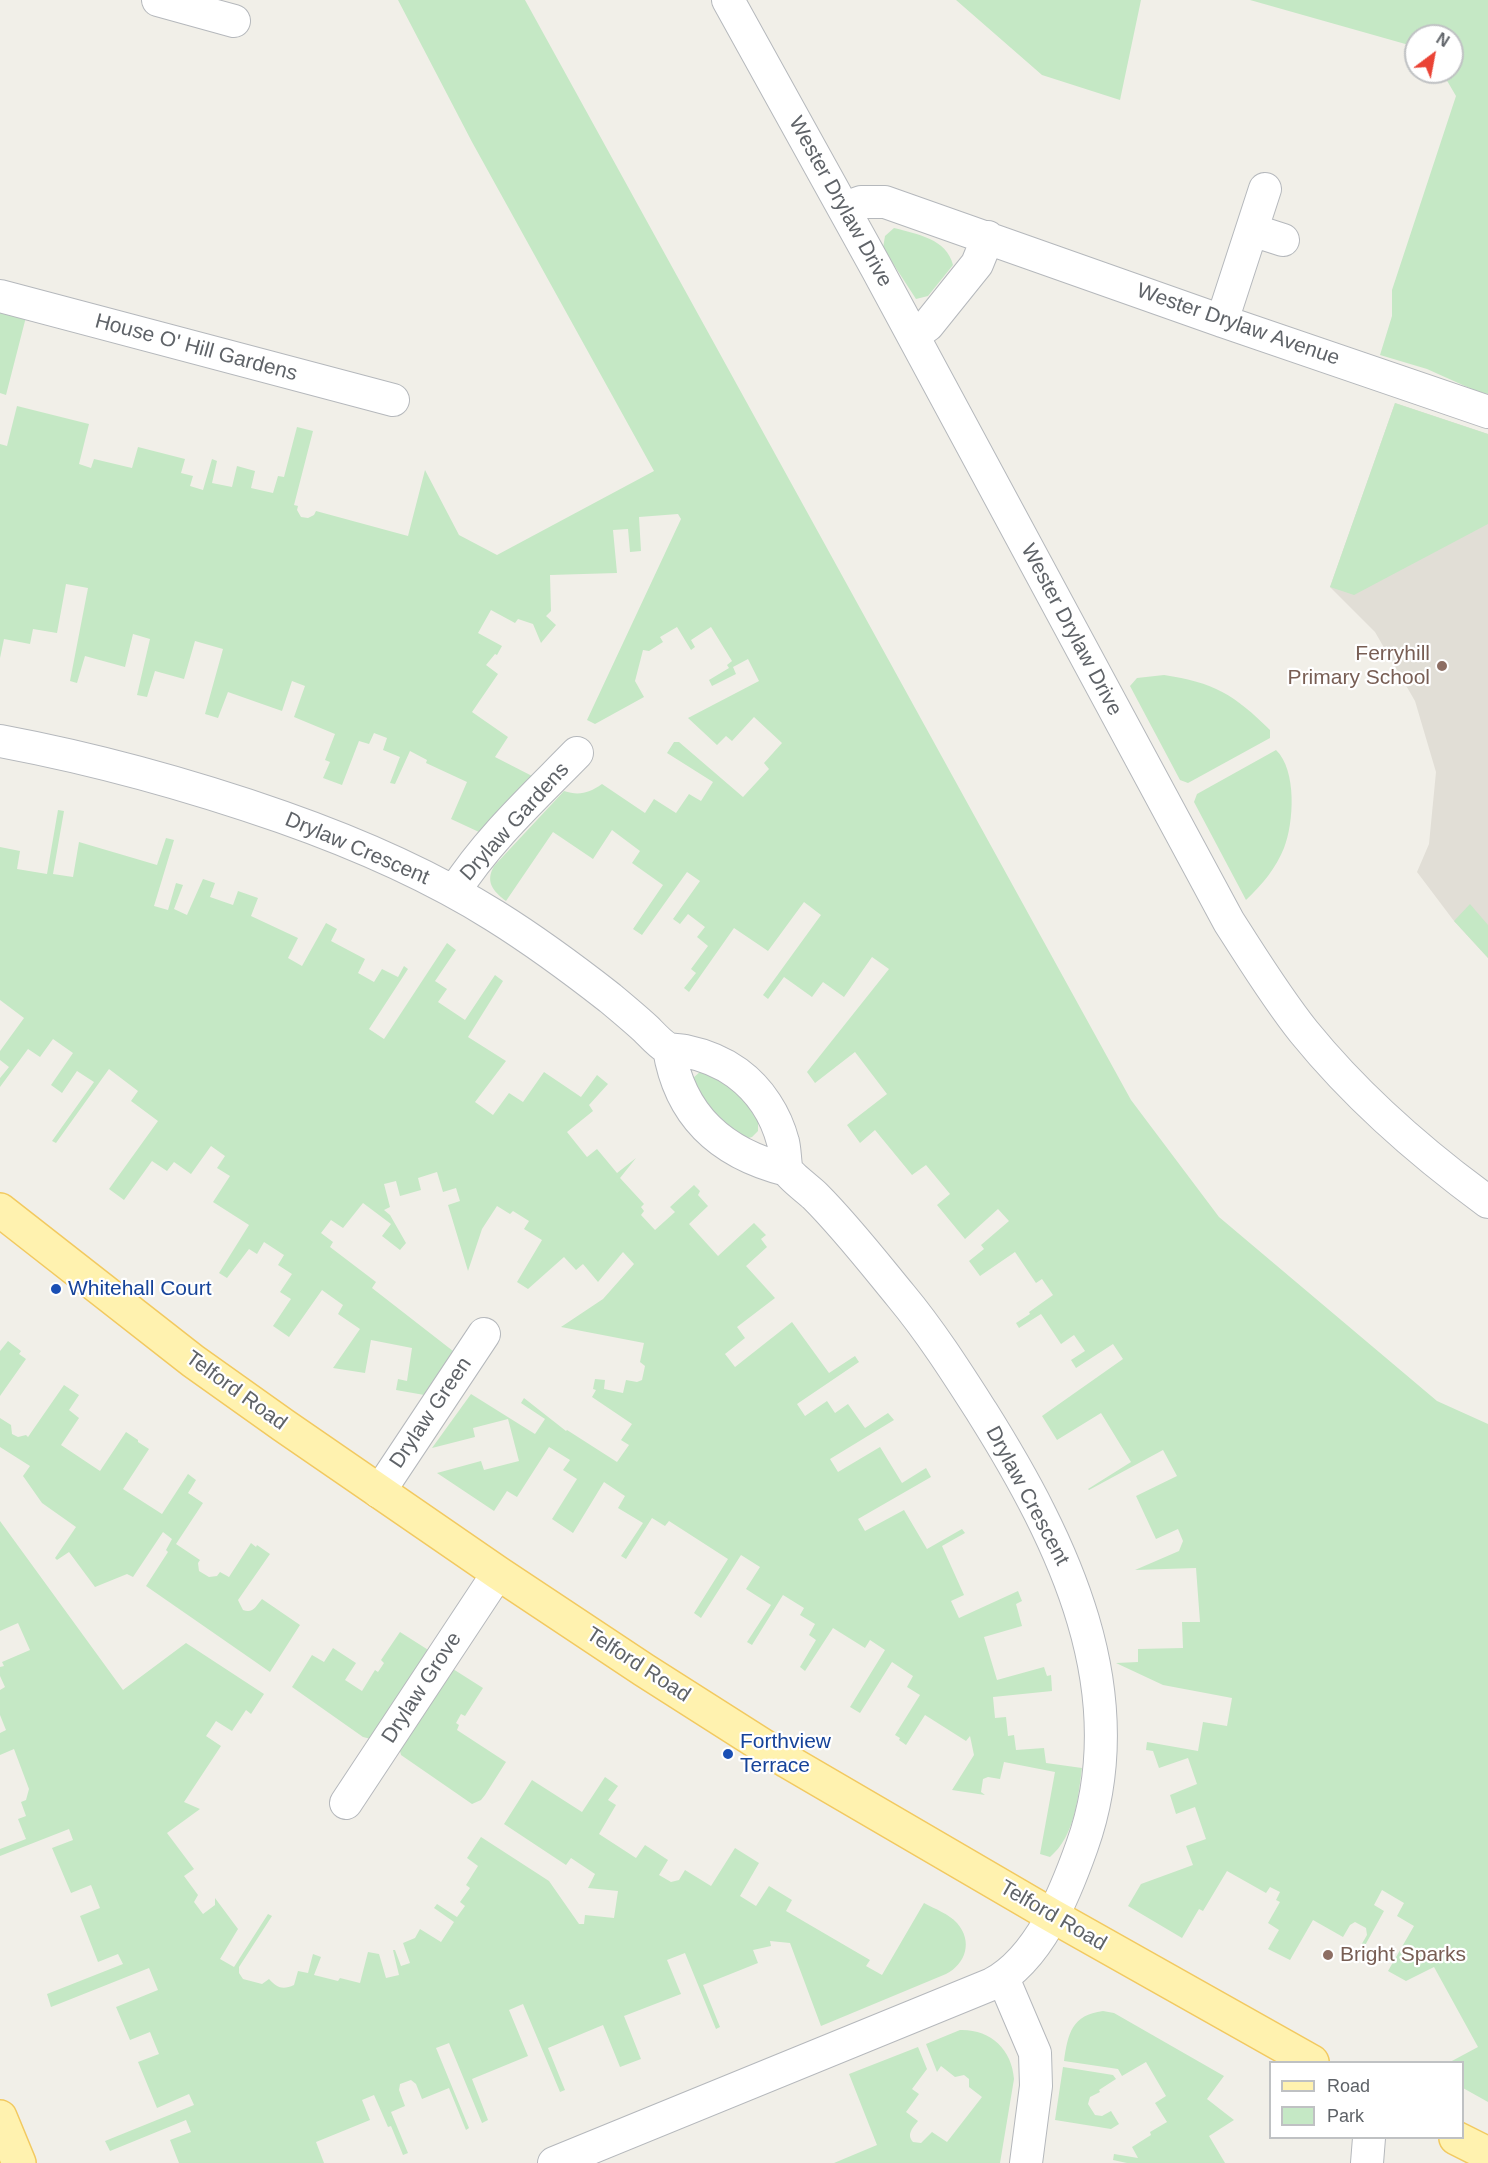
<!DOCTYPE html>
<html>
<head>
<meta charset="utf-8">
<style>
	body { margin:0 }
	#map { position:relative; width:1488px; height:2163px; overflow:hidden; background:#f1efe8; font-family:Helvetica,sans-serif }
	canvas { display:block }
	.legend { position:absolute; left:1269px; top:2061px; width:195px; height:78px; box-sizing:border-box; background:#fff; border:2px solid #bfc1c3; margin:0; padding:8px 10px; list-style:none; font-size:18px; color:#5f6368 }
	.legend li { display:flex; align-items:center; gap:12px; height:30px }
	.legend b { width:30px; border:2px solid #bfc1c3 }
	.north { position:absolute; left:1404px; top:24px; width:60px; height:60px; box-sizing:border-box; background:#fff; border:2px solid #bfc1c3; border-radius:50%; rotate:32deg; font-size:16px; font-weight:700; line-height:24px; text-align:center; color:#5f6368 }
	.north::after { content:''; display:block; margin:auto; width:21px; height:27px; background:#ea4335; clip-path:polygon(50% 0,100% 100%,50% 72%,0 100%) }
</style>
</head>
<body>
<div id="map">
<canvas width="1488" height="2163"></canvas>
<ul class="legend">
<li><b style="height:8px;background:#fff2af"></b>Road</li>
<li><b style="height:16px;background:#c5e8c5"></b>Park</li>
</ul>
<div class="north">N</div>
</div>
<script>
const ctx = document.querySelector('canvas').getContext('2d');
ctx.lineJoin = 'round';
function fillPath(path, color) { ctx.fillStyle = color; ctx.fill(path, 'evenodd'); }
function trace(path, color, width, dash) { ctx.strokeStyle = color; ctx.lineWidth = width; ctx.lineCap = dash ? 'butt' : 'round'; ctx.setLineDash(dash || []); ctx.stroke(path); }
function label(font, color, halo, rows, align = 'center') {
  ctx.font = font + ' Helvetica,sans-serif'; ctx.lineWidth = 4.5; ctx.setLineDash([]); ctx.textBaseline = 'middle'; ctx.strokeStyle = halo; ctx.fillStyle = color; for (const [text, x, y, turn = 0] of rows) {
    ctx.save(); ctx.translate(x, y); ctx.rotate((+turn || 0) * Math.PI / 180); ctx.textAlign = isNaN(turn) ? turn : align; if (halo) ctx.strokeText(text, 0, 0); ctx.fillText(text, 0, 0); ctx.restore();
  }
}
fillPath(new Path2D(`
	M1395 403 1488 434V958L1454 921 1417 872 1429 844 1436 772 1415 701 1375 632 1330 587Z`), '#e1ded6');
fillPath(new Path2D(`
	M398 0H525L1131 1100 1219 1217 1437 1401 1488 1424V2102L1463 2088 1462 2062H1450L1478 2047 1434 1967 1406 1981 1388 1971 1414 1926 1397 1916 1404 1903 1382 1890 1374 1905 1384 1911 1363 1949 1360 1947 1367 1935 1366 1928 1355 1922 1350 1925 1343 1937 1313 1920 1290 1960 1268 1949 1279 1930 1268 1923 1280 1902 1276 1900 1280 1892 1270 1887 1266 1893 1227 1871 1203 1911 1199 1909 1182 1938 1128 1906 1141 1884 1193 1865 1186 1846 1206 1839 1195 1807 1176 1814 1170 1795 1197 1784 1188 1758 1159 1768 1153 1751 1146 1750 1147 1742 1198 1751 1203 1722 1227 1726 1232 1698 1163 1685 1116 1663 1138 1662V1649L1183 1648 1182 1622H1200L1196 1568 1135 1570 1179 1551 1183 1541 1178 1529 1156 1539 1136 1496 1177 1476 1163 1450 1089 1490 1088 1489 1131 1462 1101 1413 1057 1440 1042 1416 1123 1359 1113 1344 1076 1368 1071 1360 1085 1351 1074 1335 1061 1344 1041 1314 1019 1328 1016 1323 1030 1314 1029 1312 1053 1295 1042 1279 1036 1283 1015 1252 980 1276 969 1261 984 1249 981 1245 1009 1221 998 1209 965 1239 937 1205 950 1194 926 1165 912 1175 875 1130 860 1143 847 1125 887 1094 855 1052 815 1083 807 1072 889 969 872 957 844 997 823 982 812 997 784 977 768 999 763 995 821 915 804 902 768 951 734 928 689 992 684 988 696 973 691 969 708 946 697 937 705 927 688 914 680 924 673 919 700 881 687 872 642 935 633 929 663 885 632 863 640 851 612 830 593 859 553 832 506 901C493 891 485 882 494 866L564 791C579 796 589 793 602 784L645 813 654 799 676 813 689 794 701 801 713 782 667 753 674 742H679L743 797 769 769 764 763 782 743 754 717 732 741 726 736 717 745 688 718 759 681 748 659 733 667 736 674 712 686 709 680 729 668 727 665 732 661 711 627 691 640 695 647 691 650 677 627 660 637 663 642 649 651 643 650 635 681 644 697 595 724 587 720 681 519 678 514 639 517 641 551 630 552 628 529 613 530 617 573 550 575 551 611 546 616 556 625 541 643 533 624 518 619 515 623 491 610 478 633 502 646 497 655 495 654 486 665 498 674 472 712 508 737 495 757 534 777 479 832 451 819 467 782 426 763 427 760 410 751 395 784 390 783 400 757 383 750 387 738 374 733 369 744 359 741 342 785 323 778 330 762 325 760 335 734 294 717 305 686 292 681 282 711 228 692 218 718 205 714 223 649 195 641 184 679 155 671 147 697 137 695 150 639 133 634 125 667 85 656 77 683 70 681 88 588 66 584 57 633 33 629 30 644 4 639 0 658V444L7 446 17 406 89 424 79 464 91 468 94 459 132 468 138 447 185 459 181 473 193 476 190 486 203 490 212 459 217 461 212 483 232 487 237 466 255 471 251 488 273 493 278 476 284 477 297 427 313 431 294 505 298 506 297 510 301 517 308 518 314 515 316 511 408 536 425 470 459 535 497 555 654 471 472 142Z
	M956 0H1141L1120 100 1042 75Z
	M1250 0H1488V394L1476 391 1427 369 1380 355 1392 316V290L1456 96 1442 72H1452V36H1416V47Z
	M894 228C917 234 947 239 953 265L928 296 916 299 883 248 885 236Z
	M0 310 26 317 6 395 0 393Z
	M1395 403 1488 434V524L1354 595 1330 587Z
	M1164 675C1213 682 1235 695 1270 730V738L1188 783 1180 780 1130 686 1137 678Z
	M1276 750C1297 770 1294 823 1284 848 1276 868 1262 885 1246 900L1194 802 1197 794Z
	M58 810 64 811 53 874 73 877 79 842 157 865 166 838 174 840 154 906 168 910 176 883 183 885 174 909 187 915 203 879 215 883 210 897 233 905 238 891 258 898 251 916 298 938 288 958 302 966 326 923 337 929 331 941 365 959 358 973 374 982 382 969 398 977 404 966 408 969 369 1029 384 1039 447 943 456 950 435 981 447 989 438 1002 465 1020 495 975 503 981 468 1037 506 1061 475 1102 493 1115 509 1093 523 1102 544 1072 581 1097 597 1075 608 1084 589 1105 593 1111 567 1132 587 1157 597 1149 617 1173 636 1158 620 1178 644 1204 641 1207 644 1211 641 1215 655 1230 675 1212 670 1207 694 1185 700 1191 698 1195 708 1206 689 1224 718 1256 754 1223 766 1235 761 1239 767 1247 746 1266 775 1298 737 1327 745 1338 725 1354 735 1367 792 1322 829 1373 855 1356 859 1362 797 1404 805 1416 827 1401 835 1413 848 1404 865 1428 888 1413 894 1420 830 1459 838 1472 880 1447 902 1483 926 1468 931 1477 858 1519 865 1531 904 1510 927 1549 962 1529 965 1533 942 1546 964 1595 951 1601 959 1618 1018 1591 1022 1601 1016 1604 1022 1626 984 1637 997 1680 1044 1667 1047 1676 1051 1675 1052 1691 993 1697 995 1718 1006 1717 1008 1736 1014 1735 1016 1750 1044 1748 1046 1763 1082 1768C1078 1798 1075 1836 1050 1857L1040 1854 1055 1772 1004 1762 1000 1779 988 1777 983 1779 981 1792 985 1795 952 1790 974 1755 970 1736 966 1741 925 1715 906 1745 899 1740 900 1738 895 1735 920 1695 907 1687 913 1676 892 1662 860 1713 850 1707 885 1650 870 1640 865 1648 833 1628 805 1671 800 1667 816 1640 809 1635 815 1624 800 1615 804 1608 783 1595 752 1645 747 1642 771 1605 746 1589 760 1567 741 1555 701 1618 694 1613 728 1559 669 1521 665 1526 652 1518 626 1559 621 1556 643 1523 618 1508 625 1496 604 1482 573 1533 552 1519 577 1479 563 1470 570 1460 549 1447 517 1497 507 1491 494 1511 437 1473 481 1461 484 1470 519 1461 508 1419 473 1428 475 1437 432 1448 471 1394 535 1434 545 1419 521 1403 524 1398 566 1431 567 1430 617 1462 629 1445 621 1440 632 1424 592 1397 596 1390 593 1389 595 1379 605 1380 604 1389 623 1393 626 1380 637 1382 642 1380 645 1366 640 1362 644 1343 561 1327 603 1299 634 1264 623 1252 598 1282 583 1264 576 1270 564 1257 528 1289 517 1282 542 1240 524 1229 529 1221 513 1211 510 1214 497 1206 482 1229 468 1271 448 1205 460 1201 456 1188 443 1192 437 1172 418 1178 421 1190 400 1196 396 1181 384 1184 390 1207 384 1210 390 1215 406 1243 400 1250 382 1236 391 1224 363 1203 343 1228 331 1220 321 1233 333 1242 330 1247 376 1282 372 1288 453 1351 455 1357 430 1396 396 1390 398 1379 407 1381 412 1348 371 1340 365 1373 333 1368 360 1329 338 1314 343 1305 322 1290 289 1337 273 1326 291 1299 280 1292 292 1274 278 1265 284 1255 264 1242 257 1254 249 1249 227 1278 219 1273 249 1225 213 1202 230 1176 217 1168 225 1156 211 1146 191 1174 174 1162 167 1171 152 1161 124 1200 109 1189 158 1121 131 1101 138 1091 109 1069 56 1143 52 1141 94 1082 77 1071 62 1093 51 1085 73 1053 53 1039 40 1057 28 1049 0 1087V1078L9 1067 0 1060V1051L24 1018 0 1000V847L20 851 17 869 47 874Z
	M1470 904 1488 925V958L1454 921Z
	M701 1071H705L737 1090 758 1119V1131L752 1137 745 1139 707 1110 693 1078Z
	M8 1341 21 1351 19 1354 26 1359 0 1396V1351Z
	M64 1385 79 1395 69 1410 79 1418 61 1445 100 1471 126 1432 138 1440V1442L149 1449 123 1489 162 1514 188 1474 196 1480 188 1493 203 1503 176 1544 200 1560 198 1563 199 1571 209 1577 217 1576 220 1572 229 1577 251 1543 256 1547 257 1545 270 1554 238 1600 243 1610C253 1614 256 1606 262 1599L300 1625 270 1672 146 1586 168 1552 166 1550 172 1539 163 1532 133 1577 127 1574 95 1587 69 1552 57 1560 55 1558 76 1527 42 1503 23 1476 30 1466 0 1447V1418L11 1425 12 1434 18 1437 26 1435 28 1437Z
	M0 1521 123 1690 186 1643 264 1694 251 1714 246 1710 232 1731 216 1721 206 1736 221 1746 184 1802 200 1809 167 1833 194 1869 184 1876 198 1895 194 1902 203 1914 215 1905V1898L238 1929 220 1959 234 1967 268 1914 272 1916 239 1967V1973L243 1979 262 1984 269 1979C277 1988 283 1990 294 1985L298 1971 308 1973 313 1954 321 1957 314 1975 338 1981 340 1978 360 1983 368 1952 379 1954 386 1978 399 1975 393 1950H395L401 1966 410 1963 403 1943 415 1938 420 1929 441 1942 454 1922 434 1908 437 1904 457 1917 465 1906 460 1902 470 1888 466 1885 478 1866 467 1858 481 1837 549 1881 579 1924H584L585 1915 614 1918 618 1891 588 1888 595 1874 571 1858 566 1865 504 1824 532 1780 582 1812 605 1777 618 1786 608 1800 616 1805 599 1834 636 1858 645 1845 668 1860 659 1875 671 1882 679 1880 685 1870 711 1886 735 1848 759 1863 740 1896 756 1906 769 1886 792 1900 786 1911 870 1960 866 1966 882 1975 924 1903C935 1909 949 1914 957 1923 973 1941 966 1964 946 1974L821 2026 790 1943 770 1941 771 1946 753 1950 758 1963 703 1985 720 2027 716 2029 685 1953 667 1960 681 1994 624 2016 641 2059 620 2067 603 2025 548 2048 565 2090 560 2092 523 2004 509 2010 528 2056 472 2079 488 2120 482 2123 449 2043 436 2048 469 2128 466 2130 449 2088 422 2099 416 2084 411 2080 400 2084 399 2090 405 2106 391 2112 408 2153 403 2155 391 2126 388 2127 374 2095 362 2100 370 2120 316 2142 324 2163H179L170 2140 191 2132 186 2120 110 2151 105 2141 194 2105 189 2094 157 2108 138 2062 159 2054 150 2032 130 2040 116 2007 158 1990 149 1968 51 2007 47 1994 123 1964 118 1954 98 1962 80 1916 100 1908 91 1885 71 1893 52 1848 73 1840 69 1829 0 1856V1849L26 1839 18 1819 26 1816 21 1802 26 1800 29 1789 14 1749 0 1755V1733L6 1730 0 1715V1690L5 1687 0 1676V1667L4 1666 2 1662 30 1650 18 1623 0 1631Z
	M400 1632 433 1653 375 1740 363 1737 292 1687 312 1655 324 1662 333 1648 356 1663 345 1680 362 1691 375 1670 378 1672 384 1663 381 1660Z
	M453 1669 483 1688 465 1716 461 1714 456 1723 459 1725 457 1730 506 1762 485 1795 481 1800 472 1804 401 1755 399 1747Z
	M1103 2011 1114 2013 1224 2076 1207 2099 1234 2120 1209 2136 1225 2163H1127L1113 2160 1114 2154 1138 2158 1132 2147 1151 2135 1150 2132 1167 2122 1155 2103 1166 2096 1146 2062 1122 2076 1118 2069 1064 2061C1068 2033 1072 2015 1103 2011Z
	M960 2030C990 2029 1012 2049 1014 2079L1000 2163H834L877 2145 849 2074 918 2047 927 2069 912 2089 919 2094 906 2112 918 2121C913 2128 906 2134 913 2142L921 2143 932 2132 947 2142 982 2097 969 2087V2079L964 2075 955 2077 941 2066 937 2072 926 2044Z
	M1063 2067 1113 2075 1116 2079 1099 2090 1100 2092 1090 2097 1088 2104 1095 2115 1102 2116 1111 2111 1119 2124 1111 2129 1055 2120Z`), '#c5e8c5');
const street = new Path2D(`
	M158 0 234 21
	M728 0 877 269 1229 922C1253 959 1276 997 1304 1032 1356 1096 1421 1153 1488 1202
	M844 208 861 202H885L1222 321 1488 412
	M1252 230 1283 240
	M0 296 393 400
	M1222 321 1265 189
	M913 336 928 325 977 264 988 237
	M0 741C96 759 190 785 282 817 356 843 428 874 495 916 535 941 573 969 610 998 622 1008 634 1018 646 1029 652 1035 660 1044 667 1048 672 1050 680 1050 685 1051 704 1055 722 1062 737 1073 760 1090 776 1115 783 1142 785 1149 785 1165 787 1170 791 1177 809 1190 815 1196 846 1227 873 1262 901 1296 931 1332 957 1373 982 1412 1063 1541 1137 1692 1082 1846 1065 1894 1039 1959 992 1984L554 2163
	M454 892C488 839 534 797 577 753
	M669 1049C680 1117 723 1154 787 1170
	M379 1492 484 1334
	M346 1803 498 1573
	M1003 1978 1035 2053 1036 2086 1026 2163
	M1367 2163 1369 2138`);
const primary = new Path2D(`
	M0 1210 193 1361 283 1425 498 1573 644 1670 787 1761 1051 1915 1312 2062
	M0 2117 19 2163
	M1456 2138 1488 2154`);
trace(street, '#b5b8bc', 34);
trace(primary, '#f2c960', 36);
trace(street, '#fff', 32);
trace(primary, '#fff2af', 33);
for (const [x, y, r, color] of [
	[1442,666,6,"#8d6e63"],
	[56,1289,6,"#1a4fb4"],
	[728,1754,6,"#1a4fb4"],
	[1328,1955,6,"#8d6e63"]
]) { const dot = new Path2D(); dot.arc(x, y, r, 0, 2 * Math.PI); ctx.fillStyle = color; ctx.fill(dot); trace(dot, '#fff', 2); }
label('21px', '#5f6368', '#fff', [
	["Wester Drylaw Drive",840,202,61],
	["Wester Drylaw Avenue",1238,325,19],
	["House O' Hill Gardens",196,348,15],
	["Wester Drylaw Drive",1071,630,62],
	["Drylaw Gardens",515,822,-48],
	["Drylaw Crescent",357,849,23],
	["Telford Road",236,1391,36],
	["Drylaw Green",431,1413,-56],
	["Drylaw Crescent",1027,1496,62],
	["Telford Road",638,1665,33],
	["Drylaw Grove",422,1688,-57],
	["Telford Road",1053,1916,30]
]);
label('21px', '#785e54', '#fff', [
	["Ferryhill",1430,654],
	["Primary School",1430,678],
	["Bright Sparks",1340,1955,"left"]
], 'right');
label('21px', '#164399', '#fff', [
	["Whitehall Court",68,1289],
	["Forthview",740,1742],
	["Terrace",740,1766]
], 'left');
</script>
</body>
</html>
